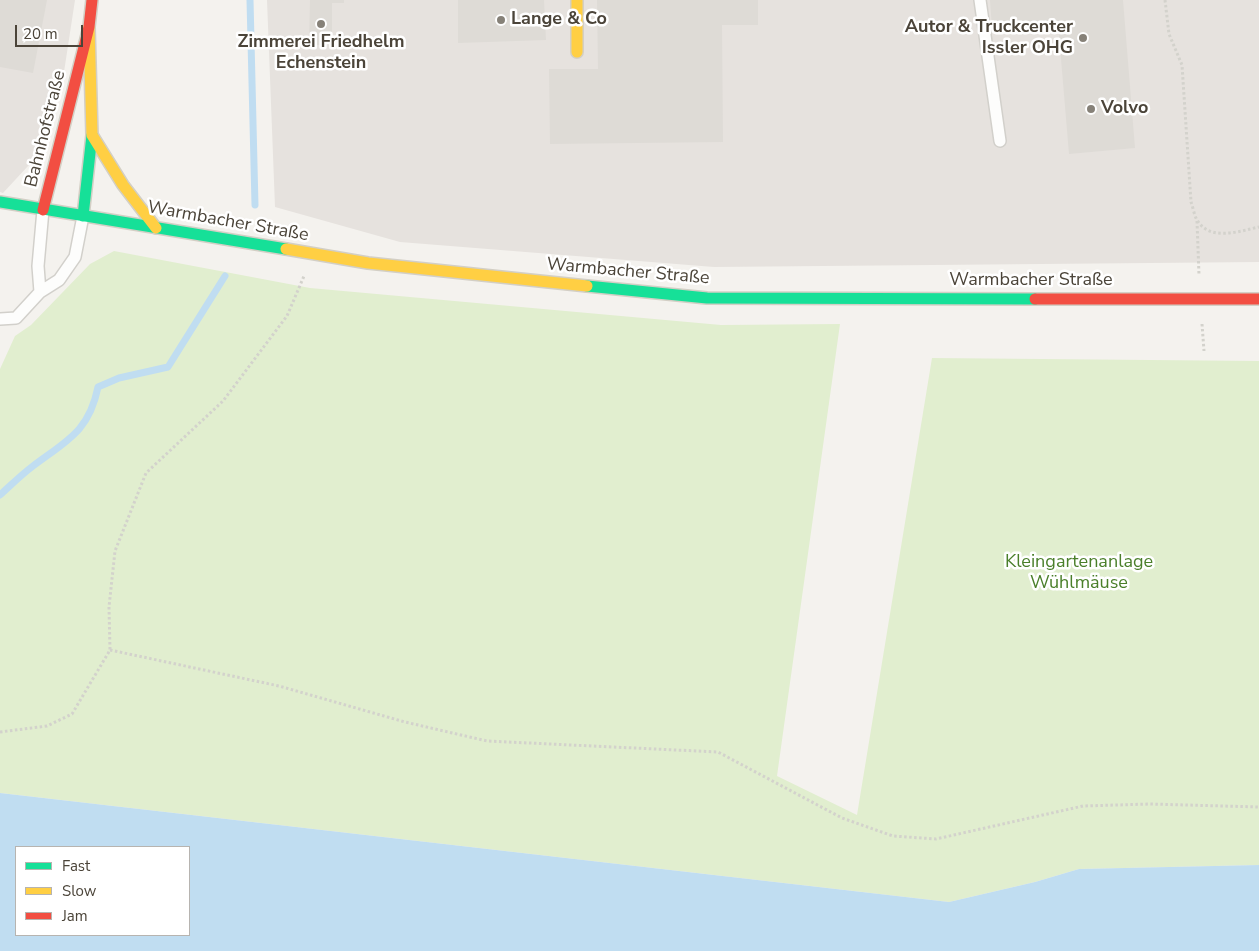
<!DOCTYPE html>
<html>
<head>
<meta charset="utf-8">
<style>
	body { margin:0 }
	#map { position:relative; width:1259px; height:951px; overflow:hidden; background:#f4f2ee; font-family:"Nunito Sans",sans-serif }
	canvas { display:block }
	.legend { position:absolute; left:15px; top:846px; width:175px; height:90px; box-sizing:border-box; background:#fff; border:1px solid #b7b4b0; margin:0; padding:6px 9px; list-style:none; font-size:15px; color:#4b4439 }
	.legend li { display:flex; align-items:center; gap:10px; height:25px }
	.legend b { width:25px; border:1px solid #b7b4b0 }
	.scale { position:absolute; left:15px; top:25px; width:68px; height:22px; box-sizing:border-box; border:2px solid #4b4439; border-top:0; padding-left:6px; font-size:15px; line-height:18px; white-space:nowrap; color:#4b4439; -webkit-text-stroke:4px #fff; paint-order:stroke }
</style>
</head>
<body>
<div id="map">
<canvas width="1259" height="951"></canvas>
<ul class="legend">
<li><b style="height:6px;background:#16e098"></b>Fast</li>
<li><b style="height:6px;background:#ffcf43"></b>Slow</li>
<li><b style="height:6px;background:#f24e42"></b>Jam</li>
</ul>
<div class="scale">20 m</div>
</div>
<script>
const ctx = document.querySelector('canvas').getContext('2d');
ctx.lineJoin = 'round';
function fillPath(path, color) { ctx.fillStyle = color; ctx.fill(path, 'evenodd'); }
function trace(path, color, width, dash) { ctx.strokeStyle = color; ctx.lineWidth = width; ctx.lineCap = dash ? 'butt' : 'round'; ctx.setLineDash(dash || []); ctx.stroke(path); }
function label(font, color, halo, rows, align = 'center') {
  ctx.font = font + ' "Nunito Sans",sans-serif'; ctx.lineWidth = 5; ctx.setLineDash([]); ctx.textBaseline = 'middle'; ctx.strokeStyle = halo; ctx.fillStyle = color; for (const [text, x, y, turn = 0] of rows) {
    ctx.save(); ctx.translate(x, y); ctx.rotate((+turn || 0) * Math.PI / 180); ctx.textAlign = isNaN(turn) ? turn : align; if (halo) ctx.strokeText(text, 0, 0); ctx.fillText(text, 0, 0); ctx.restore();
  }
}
fillPath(new Path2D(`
	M0 0H75L62 85 41 152 3 193 0 192Z
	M267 0H1259V262L714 267 400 242 275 207Z`), '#e6e2de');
fillPath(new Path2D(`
	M114 251 310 288 721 325 840 324 777 776 857 815 932 358 1259 361V865L1079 869 1035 882 949 902 0 793V369L15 336 31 325 90 264Z`), '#e1eecf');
fillPath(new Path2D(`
	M0 793 949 902 1035 882 1079 869 1259 865V951H0ZM16 847H189V935H16Z`), '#c0ddf1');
trace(new Path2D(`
	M250 0 255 205
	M0 495C11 485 21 475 33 466 66 441 89 432 98 387L119 378 168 367 225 276`), '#c0ddf1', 7);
fillPath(new Path2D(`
	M0 0H47L33 73 0 67Z
	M310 0H344V3H332V45H309Z
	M458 0H544L546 40 458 43Z
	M597 0H758V25H722L723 142 550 144 549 69H598Z
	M990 0H1123L1135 148 1069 154 1058 23 992 28Z`), '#dedbd6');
const lane = new Path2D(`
	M980 0 1000 141
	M40 292 38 266 43 210
	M0 319 16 318 40 292 59 280 75 257 83 216`);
const fast = new Path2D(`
	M0 202 286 249
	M83 216 92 135
	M587 286 707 298 1035 299`);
const slow = new Path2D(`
	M577 0V52
	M89 27 92 135 123 185 156 228
	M286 249 368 263 587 286`);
const jam = new Path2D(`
	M43 210 89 27 92 0
	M1035 299H1259`);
trace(lane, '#d2d0cb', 14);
trace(fast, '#d3cfc5', 14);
trace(slow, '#d3cfc5', 14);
trace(jam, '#d3cfc5', 14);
trace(new Path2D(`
	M1165 0 1169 34 1182 65 1191 202C1193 207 1194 215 1197 220 1210 242 1240 231 1259 227
	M1197 221 1199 275
	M1202 324 1204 351
	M110 650 279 686 405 722 487 741 718 752 842 818 893 836 936 839 1083 806 1150 804 1259 807
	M0 732 47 726 72 714 110 650 109 607 115 551 146 473 223 401 287 316 304 276`), '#d3d2cc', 3, [2.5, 2.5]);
trace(lane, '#fdfdfc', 11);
trace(fast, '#16e098', 11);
trace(slow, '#ffcf43', 11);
trace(jam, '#f24e42', 11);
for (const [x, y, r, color] of [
	[501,20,5,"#868178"],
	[321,24,5,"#868178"],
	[1083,38,5,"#868178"],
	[1091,109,5,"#868178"]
]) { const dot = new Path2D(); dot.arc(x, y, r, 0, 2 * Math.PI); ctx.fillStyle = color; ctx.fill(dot); trace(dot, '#fff', 2); }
label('bold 18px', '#4b4439', '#fff', [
	["Lange & Co",511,20],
	["Autor & Truckcenter",1073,28,"right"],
	["Issler OHG",1073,49,"right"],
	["Zimmerei Friedhelm",321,43,"center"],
	["Echenstein",321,64,"center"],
	["Volvo",1101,109]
], 'left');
label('18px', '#4b4439', '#fff', [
	["Bahnhofstraße",46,129,-76],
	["Warmbacher Straße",228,222,10],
	["Warmbacher Straße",628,272,5],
	["Warmbacher Straße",1031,281]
]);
label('18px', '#4a7f2a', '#fff', [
	["Kleingartenanlage",1079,563],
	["Wühlmäuse",1079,584]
]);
</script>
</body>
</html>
